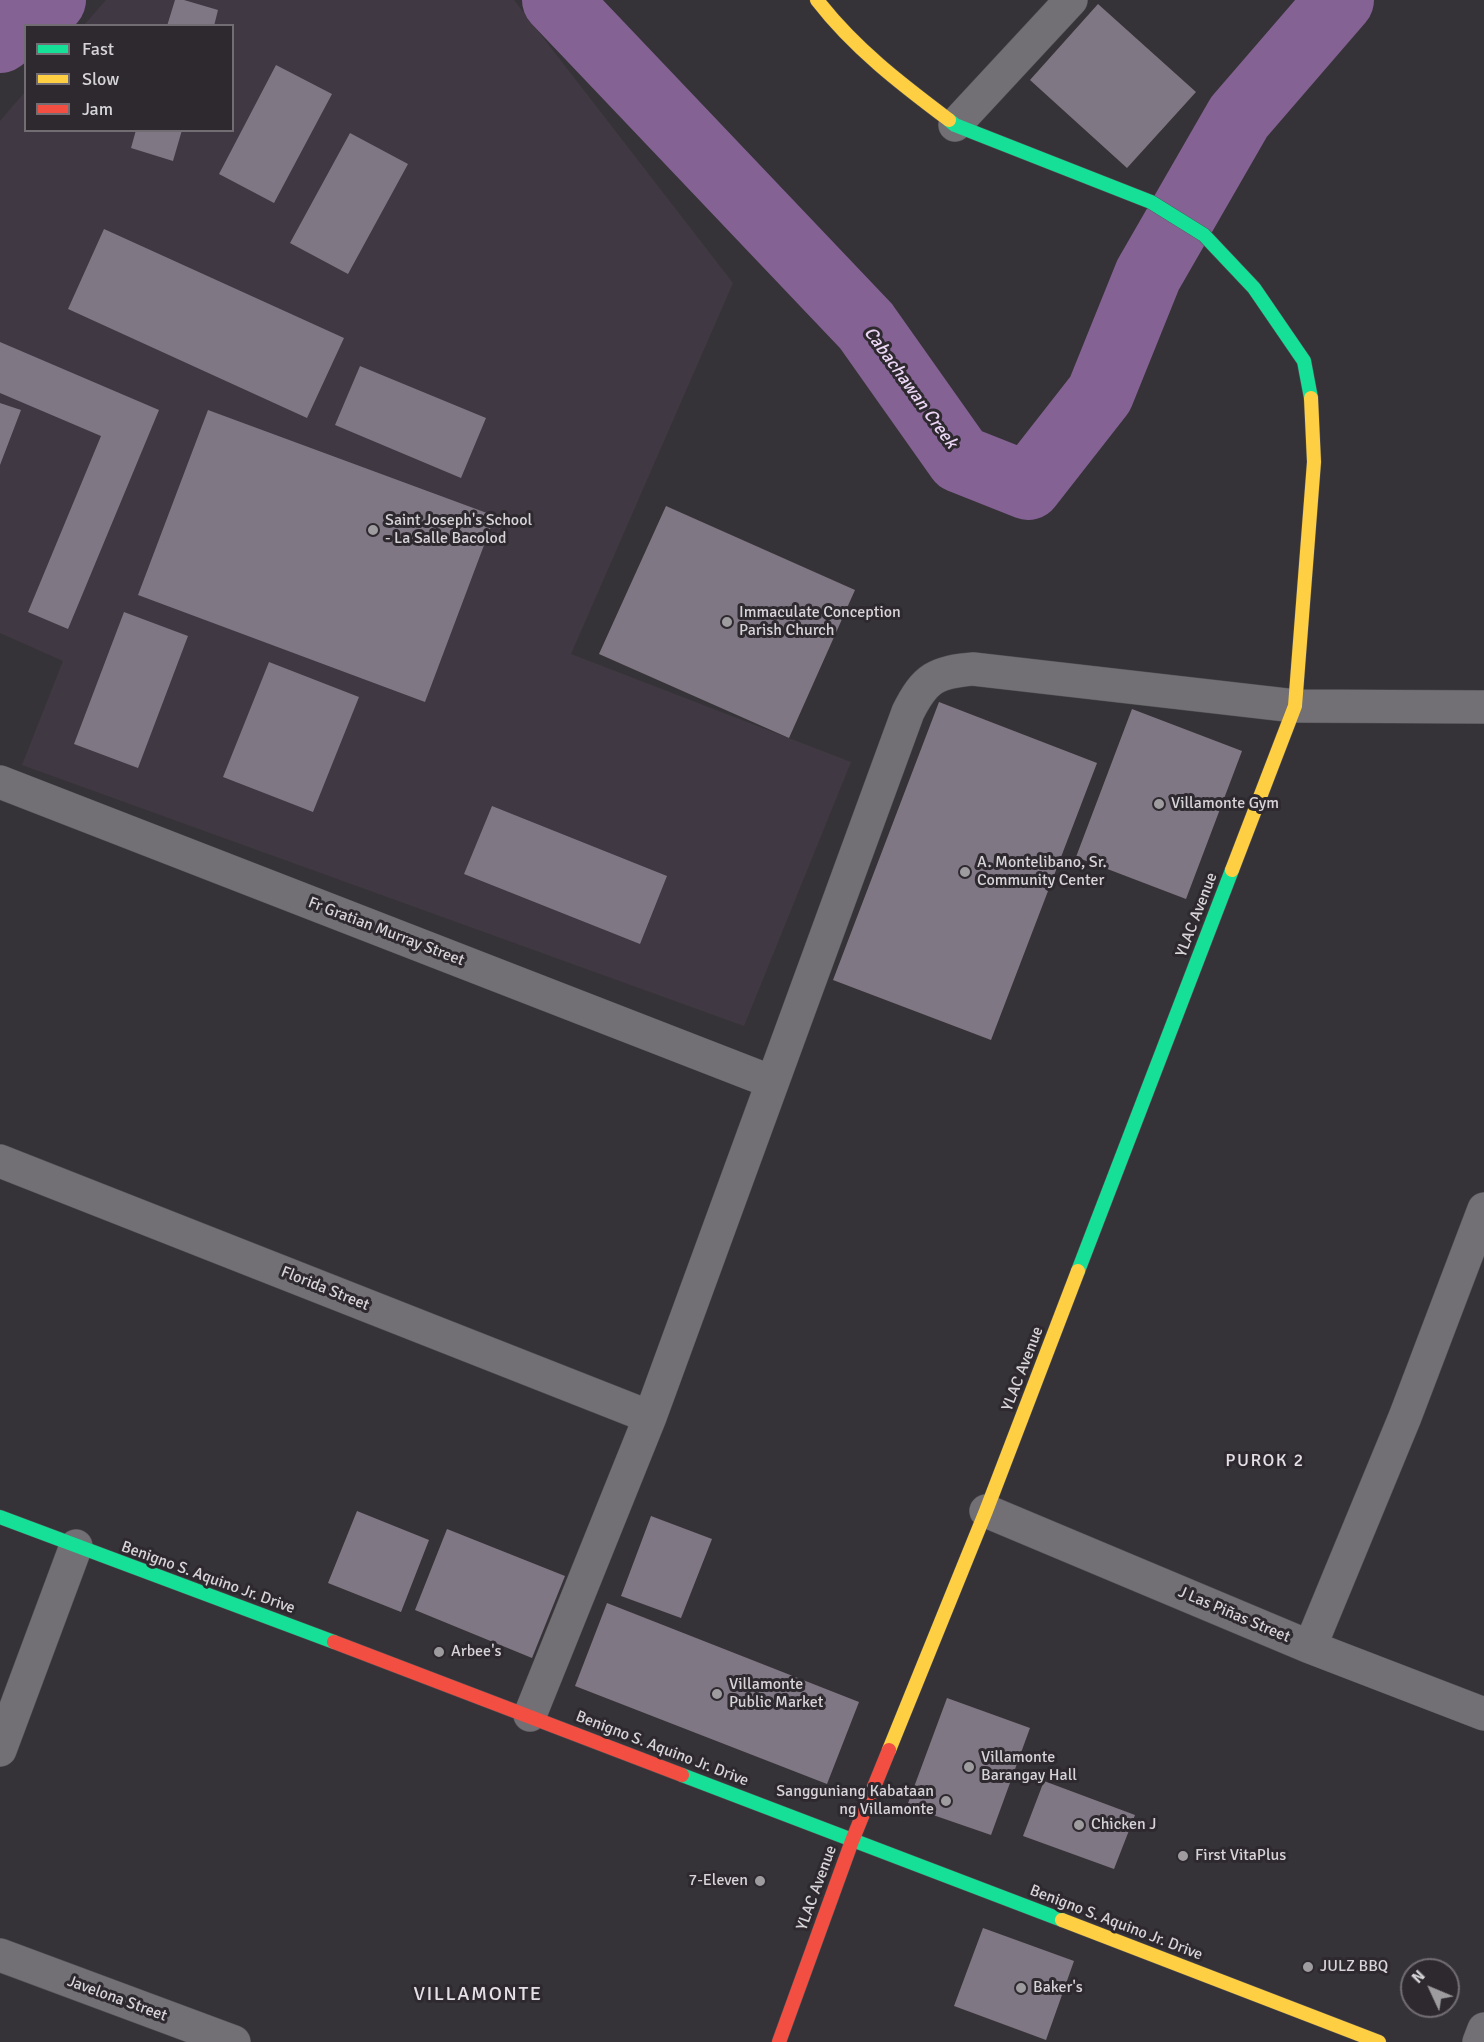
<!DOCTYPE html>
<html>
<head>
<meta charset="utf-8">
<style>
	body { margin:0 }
	#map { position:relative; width:1484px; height:2042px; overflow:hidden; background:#363338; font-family:Signika,sans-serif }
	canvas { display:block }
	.legend { position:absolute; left:24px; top:24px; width:210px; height:108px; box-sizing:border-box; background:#2d292f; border:2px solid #716d73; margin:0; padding:8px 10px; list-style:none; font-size:18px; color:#d7d4d8 }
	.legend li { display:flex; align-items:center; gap:12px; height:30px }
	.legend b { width:30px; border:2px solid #716d73 }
	.north { position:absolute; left:1400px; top:1958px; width:60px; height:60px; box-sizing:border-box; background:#2d292f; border:2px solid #716d73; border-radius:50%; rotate:314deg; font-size:16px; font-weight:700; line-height:24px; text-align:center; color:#d7d4d8 }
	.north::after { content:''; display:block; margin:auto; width:21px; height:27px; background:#9f9ca0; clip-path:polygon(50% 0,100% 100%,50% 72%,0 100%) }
</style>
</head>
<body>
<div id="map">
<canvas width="1484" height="2042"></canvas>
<ul class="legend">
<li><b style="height:8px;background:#16e098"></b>Fast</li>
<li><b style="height:8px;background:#ffcf43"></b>Slow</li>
<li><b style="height:8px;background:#f24e42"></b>Jam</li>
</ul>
<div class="north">N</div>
</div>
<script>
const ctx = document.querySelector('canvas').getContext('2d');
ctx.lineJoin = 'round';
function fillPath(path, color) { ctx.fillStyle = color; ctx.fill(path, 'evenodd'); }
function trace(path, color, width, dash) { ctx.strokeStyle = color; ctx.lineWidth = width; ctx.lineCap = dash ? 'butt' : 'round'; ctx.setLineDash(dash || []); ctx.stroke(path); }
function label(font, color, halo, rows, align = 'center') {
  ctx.font = font + ' Signika,sans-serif'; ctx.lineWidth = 6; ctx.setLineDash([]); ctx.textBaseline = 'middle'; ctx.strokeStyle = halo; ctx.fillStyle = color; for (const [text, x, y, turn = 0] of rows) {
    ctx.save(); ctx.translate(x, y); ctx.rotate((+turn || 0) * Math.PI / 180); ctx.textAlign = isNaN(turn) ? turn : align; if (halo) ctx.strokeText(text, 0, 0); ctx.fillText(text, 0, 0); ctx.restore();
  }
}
fillPath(new Path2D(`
	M106 0H514L733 283 571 654 851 762 744 1026 22 765 63 661 0 633V121L25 92 26 130H232V26L84 25Z`), '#403843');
trace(new Path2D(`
	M556 0 866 326 960 459 1028 486 1100 394 1148 275 1239 117 1340 0
	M0 39 52 0`), '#856294', 68);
fillPath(new Path2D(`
	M175 0H184L218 10 214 26H167Z
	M1098 4 1196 92 1127 168 1030 80Z
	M276 65 332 94 274 203 219 174Z
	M136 130H182L173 161 131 148Z
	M350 133 408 164 348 274 290 243Z
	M104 229 344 338 307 418 68 309Z
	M0 342 159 410 68 629 28 612 101 436 0 393Z
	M360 366 486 418 461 478 335 425Z
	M0 403 21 410 0 465Z
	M208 410 495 516 425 702 138 595Z
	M666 506 855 590 789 738 599 654Z
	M124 612 188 636 138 768 74 744Z
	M269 662 359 697 313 812 223 777Z
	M939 702 1097 763 991 1040 833 980Z
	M1132 709 1242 751 1186 899 1076 857Z
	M492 806 667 876 640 944 464 874Z
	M357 1511 429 1540 401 1612 328 1583Z
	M651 1516 712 1539 681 1618 621 1596Z
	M447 1529 565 1576 532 1658 415 1610Z
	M607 1603 859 1702 827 1784 575 1686Z
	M947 1698 1030 1728 991 1835 907 1806Z
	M1044 1781 1135 1815 1114 1869 1023 1836Z
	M983 1928 1074 1961 1046 2040 954 2006Z`), '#807784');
const street = new Path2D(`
	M955 125 1071 0
	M0 782 772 1082
	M0 1161 650 1417
	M986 1511 1310 1647 1484 1714
	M1310 1647 1405 1417 1484 1209
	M530 1715 650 1417 908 712C925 678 936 672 973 669L1295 706 1484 707
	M0 1750 76 1546
	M0 1955 234 2042
	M1479 2042 1484 2029`);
const fast = new Path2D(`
	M949 120 955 125 1151 202 1204 235 1254 288 1304 361 1311 398
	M1078 1271 1232 870
	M0 1517 334 1642
	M682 1775 1062 1920`);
const slow = new Path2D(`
	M817 0C854 48 901 84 949 120
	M1232 870 1295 706 1314 462 1311 398
	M889 1750 986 1511 1078 1271
	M1062 1920 1379 2042`);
const jam = new Path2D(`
	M334 1642 682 1775
	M779 2042 852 1841 889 1750`);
trace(street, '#525054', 34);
trace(fast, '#525054', 15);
trace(slow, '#525054', 15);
trace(jam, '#525054', 15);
trace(street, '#727074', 33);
trace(fast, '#16e098', 14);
trace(slow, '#ffcf43', 14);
trace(jam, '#f24e42', 14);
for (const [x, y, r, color] of [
	[373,530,6,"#9f9ca0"],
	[727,622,6,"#9f9ca0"],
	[1159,804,6,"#9f9ca0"],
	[965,872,6,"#9f9ca0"],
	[439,1652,6,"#9f9ca0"],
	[717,1694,6,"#9f9ca0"],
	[969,1767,6,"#9f9ca0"],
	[946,1801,6,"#9f9ca0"],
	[1079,1825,6,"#9f9ca0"],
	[1183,1856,6,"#9f9ca0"],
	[760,1881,6,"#9f9ca0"],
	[1308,1967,6,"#9f9ca0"],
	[1021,1988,6,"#9f9ca0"]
]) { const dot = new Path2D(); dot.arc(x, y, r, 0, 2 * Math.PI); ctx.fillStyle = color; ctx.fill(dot); trace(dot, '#2d292f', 2); }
label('16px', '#d7d4d8', '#2d292f', [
	["Saint Joseph's School",385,521],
	["- La Salle Bacolod",385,539],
	["Immaculate Conception",739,613],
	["Parish Church",739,631],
	["Villamonte Gym",1171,804],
	["A. Montelibano, Sr.",977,863],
	["Community Center",977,881],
	["Arbee's",451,1652],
	["Villamonte",729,1685],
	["Public Market",729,1703],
	["Villamonte",981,1758],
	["Barangay Hall",981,1776],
	["Sangguniang Kabataan",934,1792,"right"],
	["ng Villamonte",934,1810,"right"],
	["Chicken J",1091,1825],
	["First VitaPlus",1195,1856],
	["7-Eleven",748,1881,"right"],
	["JULZ BBQ",1320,1967],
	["Baker's",1033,1988]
], 'left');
label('16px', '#d7d4d8', '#2d292f', [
	["YLAC Avenue",1197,915,-69],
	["Fr Gratian Murray Street",386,932,21],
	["Florida Street",325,1289,22],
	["YLAC Avenue",1023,1369,-69],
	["Benigno S. Aquino Jr. Drive",208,1578,20],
	["J Las Piñas Street",1234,1615,23],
	["Benigno S. Aquino Jr. Drive",662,1749,21],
	["YLAC Avenue",817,1888,-70],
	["Benigno S. Aquino Jr. Drive",1116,1923,21],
	["Javelona Street",117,1999,20]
]);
label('italic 18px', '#ecd6f5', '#2d292f', [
	["Cabachawan Creek",910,388,54]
]);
ctx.letterSpacing = '1.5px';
label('18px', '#e5dfe7', '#2d292f', [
	["PUROK 2",1265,1461]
]);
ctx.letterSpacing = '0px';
ctx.letterSpacing = '1.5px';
label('20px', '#e5dfe7', '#2d292f', [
	["VILLAMONTE",478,1995]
]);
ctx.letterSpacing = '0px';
</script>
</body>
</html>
